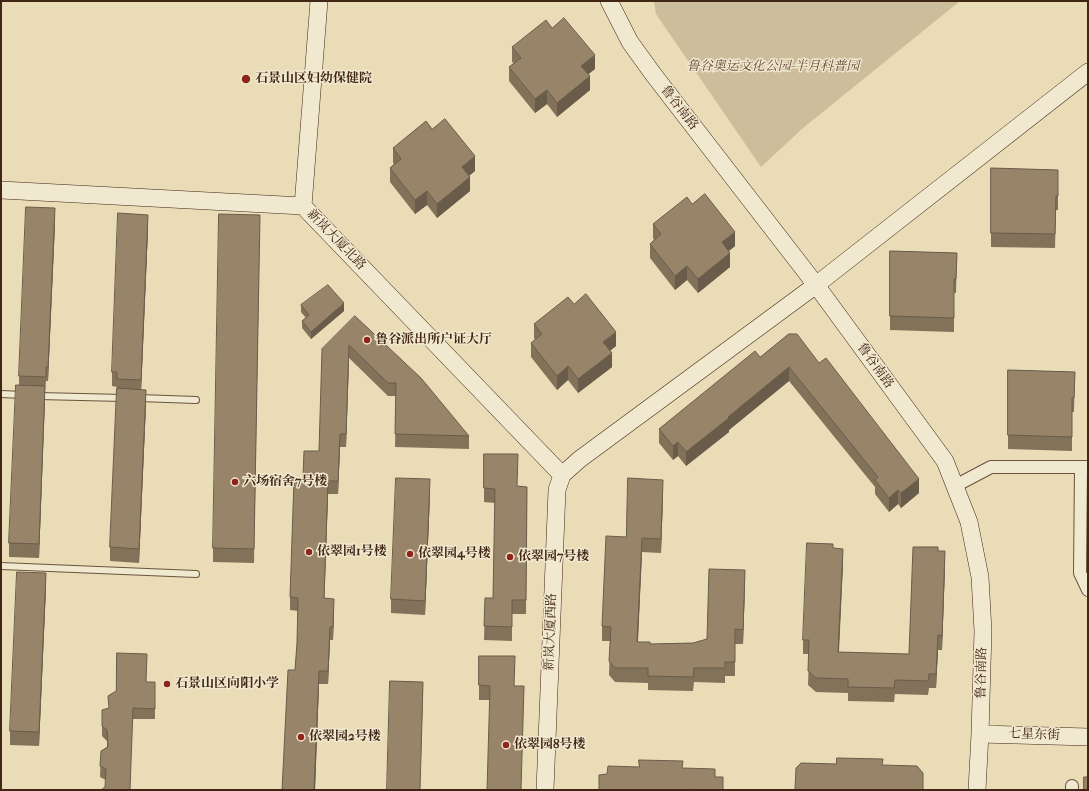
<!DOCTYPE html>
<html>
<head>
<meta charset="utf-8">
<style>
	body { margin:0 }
	#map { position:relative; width:1089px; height:791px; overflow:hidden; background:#e9dcb6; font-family:"IM FELL French Canon",serif }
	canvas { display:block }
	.frame { position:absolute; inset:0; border:2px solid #412515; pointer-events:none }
</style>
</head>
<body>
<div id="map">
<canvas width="1089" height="791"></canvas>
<div class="frame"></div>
</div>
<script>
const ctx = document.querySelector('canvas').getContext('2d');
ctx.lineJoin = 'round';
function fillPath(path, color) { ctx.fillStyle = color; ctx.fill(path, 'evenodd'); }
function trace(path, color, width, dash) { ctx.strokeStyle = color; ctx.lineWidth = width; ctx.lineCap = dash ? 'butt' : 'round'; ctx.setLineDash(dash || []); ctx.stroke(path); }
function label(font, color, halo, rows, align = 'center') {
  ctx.font = font + ' "IM FELL French Canon","Noto Serif SC",serif'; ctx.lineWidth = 3; ctx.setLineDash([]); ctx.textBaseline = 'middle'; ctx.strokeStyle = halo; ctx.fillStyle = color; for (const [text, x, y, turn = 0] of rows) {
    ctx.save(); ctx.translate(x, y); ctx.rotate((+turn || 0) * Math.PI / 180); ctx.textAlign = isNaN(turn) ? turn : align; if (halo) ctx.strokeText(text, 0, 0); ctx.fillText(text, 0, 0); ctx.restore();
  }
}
fillPath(new Path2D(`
	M654 1H960L803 128 761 167 656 14Z`), '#ccbd9b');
const lane = new Path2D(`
	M1 394 23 395
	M39 396 123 398
	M139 398 196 400
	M1 566 196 574`);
const street = new Path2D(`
	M1081 468 1080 573 1088 590
	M955 486 991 467H1088
	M1072 790V786`);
const secondary = new Path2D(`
	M609 1 630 42 653 74 816 285 945 461 969 522 980 577 983 631 980 734 977 790
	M1 190 303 206 562 475
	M303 206 319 1
	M562 475 580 459 816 285 1088 72
	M980 734 1088 737
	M545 790 557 490 562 475`);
trace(lane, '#6b533d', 8);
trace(street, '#6b533d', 14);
trace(secondary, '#412515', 18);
trace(lane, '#f1e8d0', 6);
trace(street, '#f1e8d0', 12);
trace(secondary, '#f1e8d0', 17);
fillPath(new Path2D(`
	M552 28 595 69 588 74 590 90 557 117 547 104 535 113 509 81V67L514 63 512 62V47Z
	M432 129 475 171 469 176 470 191 437 218 427 205 415 214 390 182V168L394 164 393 163V148Z
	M991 168 1058 170V210H1056L1055 248 991 247Z
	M692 204 735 246 729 251 730 267 698 293 687 280 675 290 650 258V244L654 240 653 238V224Z
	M260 215 254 563 213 562V548Z
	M55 223 48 381H46L45 391 39 558 9 557V543L19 385V376Z
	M148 229 141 390 146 404 139 563 110 561V547L117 388V387L112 386V372Z
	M890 251 957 253 956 293H954V332L890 330Z
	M574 304 616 346 610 351 612 367 578 393 568 380 557 390 531 357V343L535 340 534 338V324Z
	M301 305 344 311 311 339 302 328V321L306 318 301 312Z
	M355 316 469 436V449L395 447 396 396H388L349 358 346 447H340L338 494H328L324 598 334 612 333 640H330L328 684H319L315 790H282L295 670 297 643 298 611 290 610V597L303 479 319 451Z
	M789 334 919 493 901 508 898 504 889 512 875 494V487L789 381 729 430V432L686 466 678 456 673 460 659 443V429L760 357Z
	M1008 370 1075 372 1074 412H1072V451L1008 449Z
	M484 454 517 486 527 487 526 614H512V641L484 640 485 598H493L495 503 484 502Z
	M430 494 425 615 391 613V599Z
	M663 494 661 553 642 552 638 642 650 644 693 643 707 639 745 584 743 644H735V676H725V683L694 682 693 691 648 690V683L615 682 609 675 610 641H602V626L626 537Z
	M833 548 843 563 839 652 909 654 938 551 945 566 942 650H938L936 688H929L928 695 895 694 894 702 848 701V693L816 692 808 685 809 654H803V640Z
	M46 587 39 746 10 745V731Z
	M479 656 515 686 489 700H479Z
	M147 682H155V719H133L105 787 106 780 100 777 101 751 107 747V741L102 736V710L109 708 116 691Z`), '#83725a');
fillPath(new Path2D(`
	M595 55V69L581 80V66Z
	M590 76V90L557 117V103Z
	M547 90V104L535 113V99Z
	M475 156V171L462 181V167Z
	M470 177V191L437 218V204Z
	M427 191V205L415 214V200Z
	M55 208V223L48 381V367Z
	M148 215V229L141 394V380Z
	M735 232V246L722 256V242Z
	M730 253V267L698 293V279Z
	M687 266V280L675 290V276Z
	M344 303V311L311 339V332Z
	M616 332V346L603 356V342Z
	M349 345V358L346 447V434Z
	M612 353V367L578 393V379Z
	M568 366V380L557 390V376Z
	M789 367V381L729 430V432L686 466V452Z
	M45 386V400L39 558V544Z
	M146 390V404L139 563V549Z
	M340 434V447L338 494V481Z
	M678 442V456L673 460V446Z
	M430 479V494L425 615V601Z
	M919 479V493L901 508V493Z
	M663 480V494L661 553V539Z
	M328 481V494L324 611V598Z
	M898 490V504L889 512V498Z
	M642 538V552L637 657V642Z
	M843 549V563L838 666V652Z
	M945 551V566L942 650V636Z
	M745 570V584L743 644V630Z
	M46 573V587L39 746V732Z
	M334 599V612L333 640V627Z
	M330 627V640L328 684V671Z
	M938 635V650L936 688V674Z
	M319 671V684L315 790H314Z
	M423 682V694L420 790Z`), '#6a5c4a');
const building = new Path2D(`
	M564 18 595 55 581 66 590 76 557 103 547 90 535 99 509 67 521 58 512 47 546 20 552 28Z
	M445 119 475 156 462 167 470 177 437 204 427 191 415 200 390 168 401 159 393 148 426 121 432 129Z
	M991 168 1058 170V196H1056L1055 234 991 233Z
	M705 194 735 232 722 242 730 253 698 279 687 266 675 276 650 244 661 234 653 224 687 197 692 204Z
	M26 207 55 208 48 367H46V377L19 376Z
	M118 213 148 215 141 380 117 379V372H112Z
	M219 214 260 215 254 549 213 548Z
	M890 251 957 253 956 279H954V318L890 316Z
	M328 285 344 303 311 332 302 321 309 315 301 305Z
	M586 294 616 332 603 342 612 353 578 379 568 366 557 376 531 343 542 334 534 324 568 297 574 304Z
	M355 316 421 378 469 436 395 434 396 383H388L349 345 346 434H340L338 481H328L324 598 334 599 333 627H330L328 671H319L314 790H282L288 670H295L297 643 298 598 290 597 294 479H303L304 451H319L322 349Z
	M789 334H797L819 363 826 358 919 479 901 493 898 490 889 498 875 480 878 477 789 367 728 417 729 418 686 452 678 442 673 446 659 429 755 351 760 357Z
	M1008 370 1075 372 1074 398H1072V437L1008 435Z
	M16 385 45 386 39 544 9 543Z
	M117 388 146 390 139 549 110 547Z
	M484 454H518L517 486 527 487 526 600H512V627L484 626 485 598H493L495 489 484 488Z
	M396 478 430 479 425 601 391 599Z
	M628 478 663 480 661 539 642 538 637 642H650V644L693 643 707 639 709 569 745 570 743 630 735 629V662H725V668H694L693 677 648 676V668H615L609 661 611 627 602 626 606 536 626 537Z
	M807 543 833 544V548L843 549 838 652 909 654 913 547H938V551H945L942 636 938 635 936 674H929L928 681 895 680 894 688 848 687V679L816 678 808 671 809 640H803Z
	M17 572 46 573 39 732 10 731Z
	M117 653 147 654 146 682H155V709L133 708 130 790H101L105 787 106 769 100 766 101 751 108 747 107 730 102 726V710L109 708 108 696 116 691Z
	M479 656H515L514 686H524L521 790H487L490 686 479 685Z
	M390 681 423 682 420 790H387Z
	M837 758 883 759 882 765 917 766 923 773V790H795L796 768 801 763 836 764Z
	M639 760 683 761 682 768 715 769V777H723V790H695V789L693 790H599V775L607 774 608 766 639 767Z
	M1084 777H1088V790H1084Z`);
fillPath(building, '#988469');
trace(building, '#6a5c4a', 1);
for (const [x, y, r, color] of [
	[246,79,5,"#8f2418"],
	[367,340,4,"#8f2418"],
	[235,482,4,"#8f2418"],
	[309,552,4,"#8f2418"],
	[410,554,4,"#8f2418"],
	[510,557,4,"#8f2418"],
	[167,684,4,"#8f2418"],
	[301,737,4,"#8f2418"],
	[506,745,4,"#8f2418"]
]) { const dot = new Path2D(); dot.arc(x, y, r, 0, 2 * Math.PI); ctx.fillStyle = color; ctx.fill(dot); trace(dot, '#f1e8d0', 1.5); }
label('italic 13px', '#644b36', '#f1e8d0', [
	["鲁谷奥运文化公园-半月科普园",773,67]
]);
label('bold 13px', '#412515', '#f1e8d0', [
	["石景山区妇幼保健院",255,79],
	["鲁谷派出所户证大厅",375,340],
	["六场宿舍7号楼",243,482],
	["依翠园1号楼",317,552],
	["依翠园4号楼",418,554],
	["依翠园7号楼",518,557],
	["石景山区向阳小学",175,684],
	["依翠园2号楼",309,737],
	["依翠园8号楼",514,745]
], 'left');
label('13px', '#412515', '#f1e8d0', [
	["鲁谷南路",679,108,52],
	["新岚大厦北路",336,240,46],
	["鲁谷南路",875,366,54],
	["新岚大厦西路",551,632,-88],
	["鲁谷南路",982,673,-89],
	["七星东街",1034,735,2]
]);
</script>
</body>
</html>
